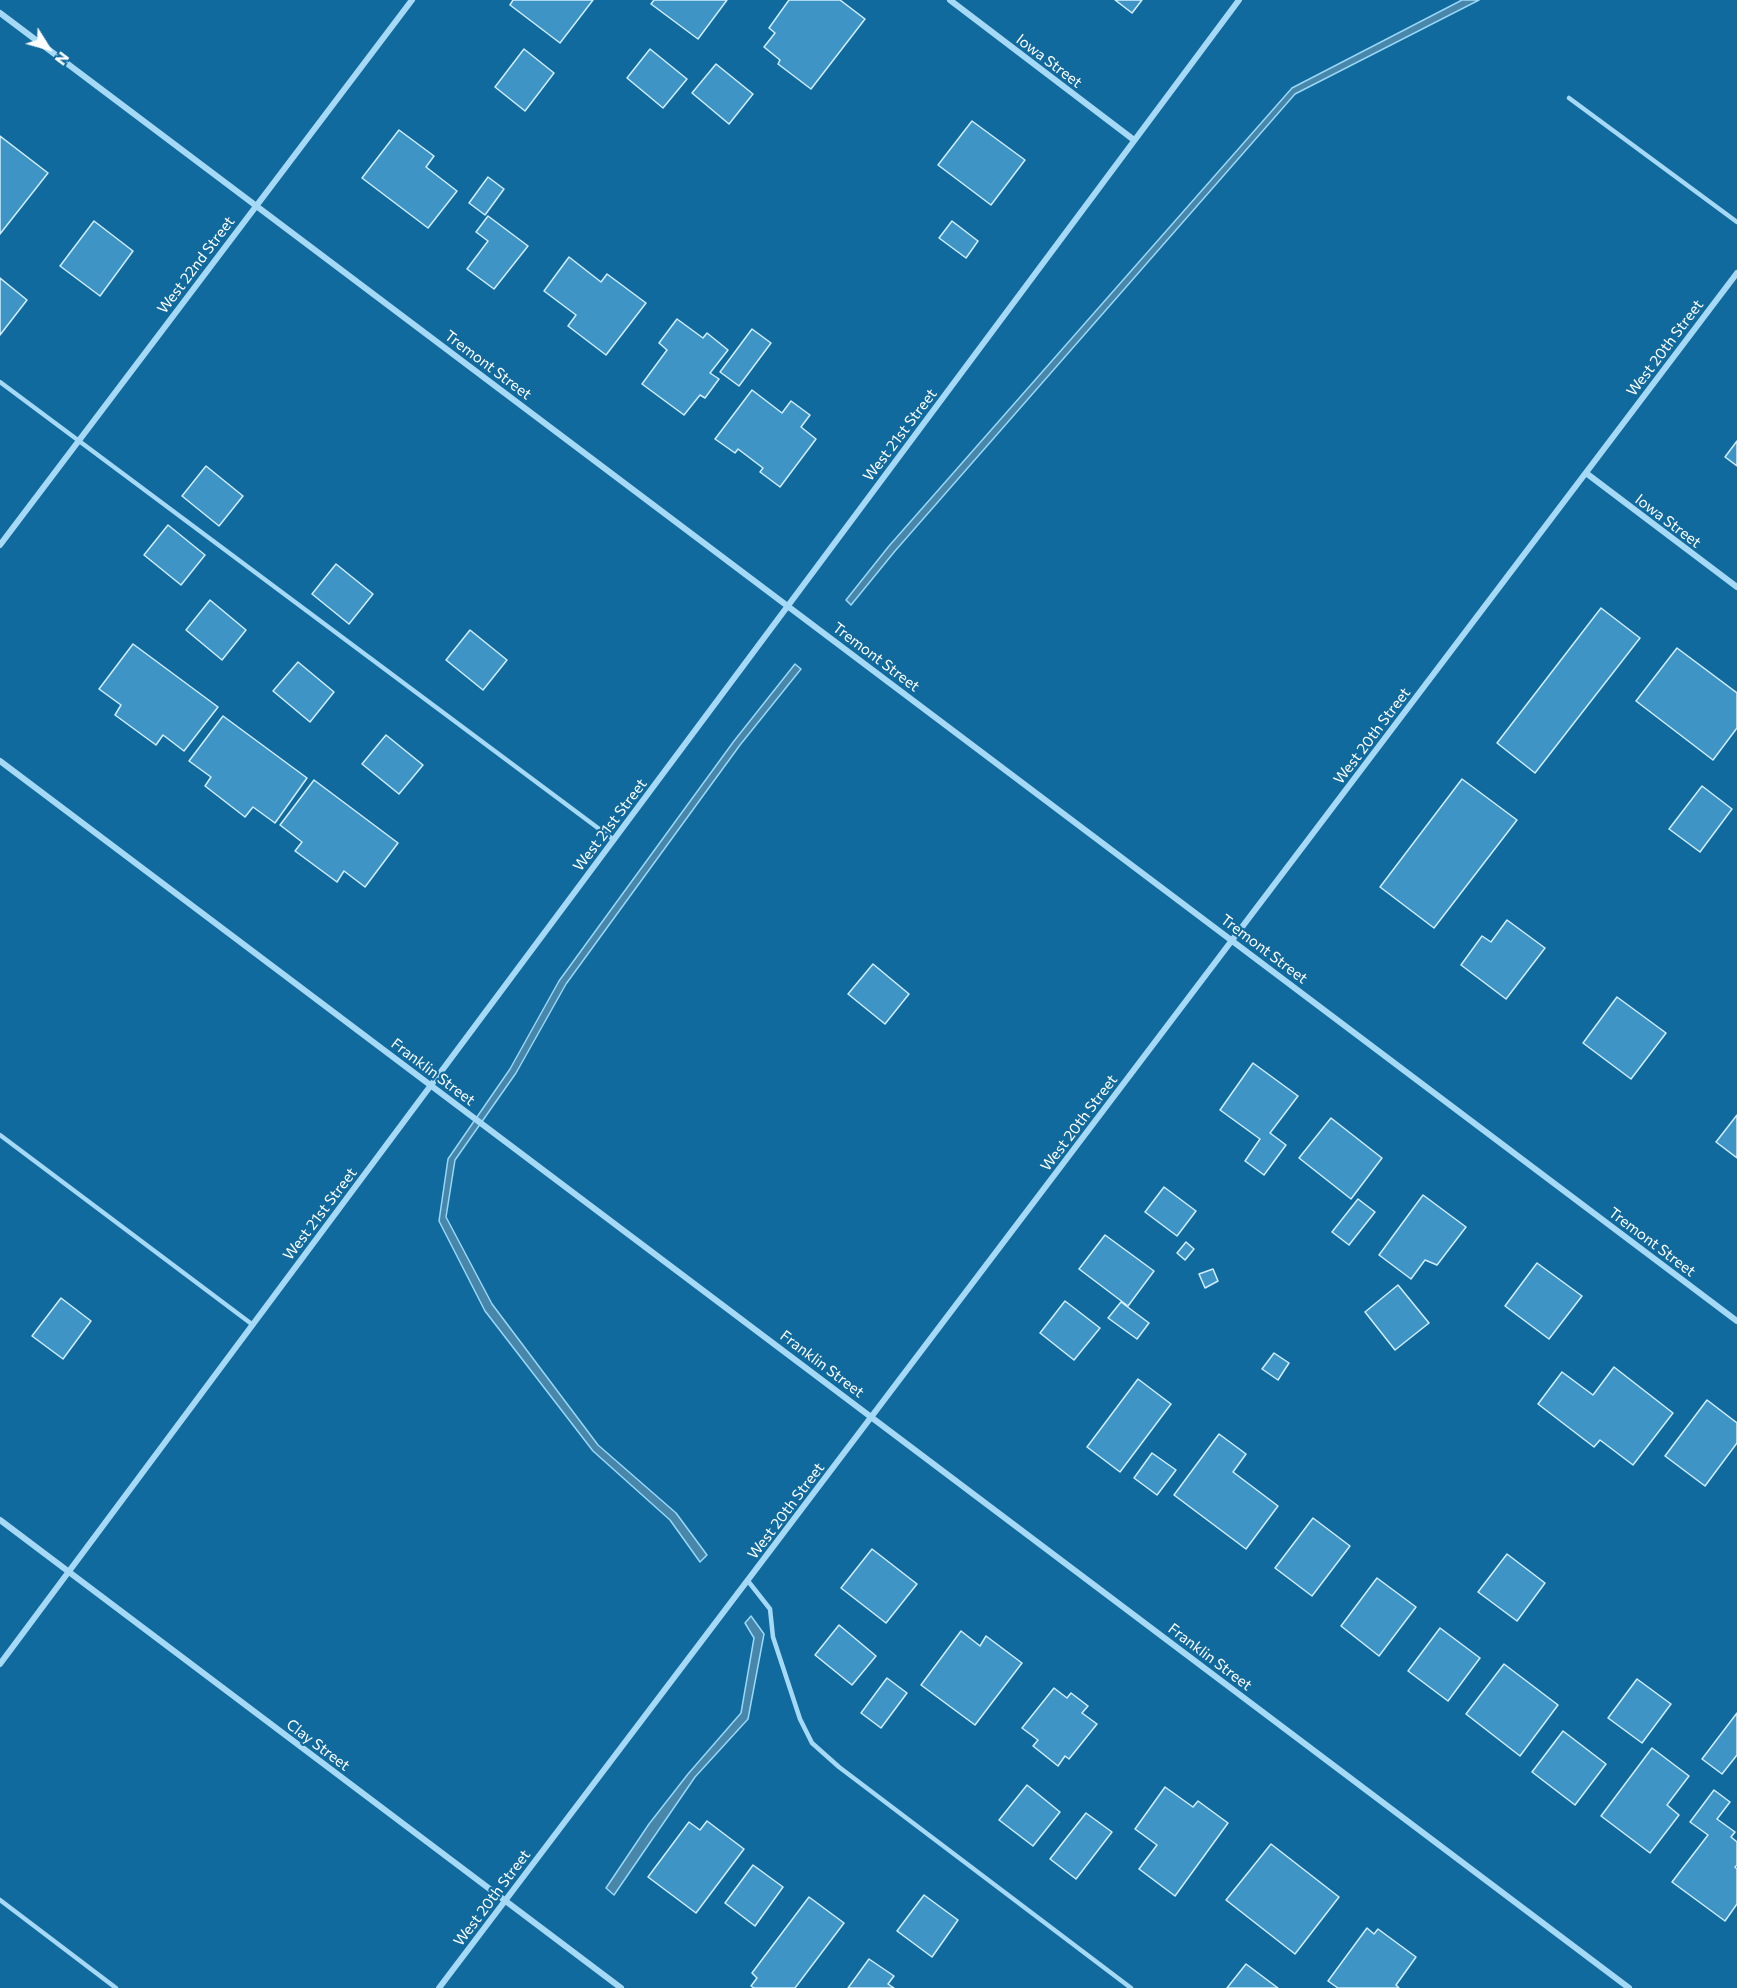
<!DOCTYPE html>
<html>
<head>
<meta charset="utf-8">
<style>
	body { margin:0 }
	#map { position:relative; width:1737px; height:1988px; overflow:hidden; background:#116a9d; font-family:Commissioner,sans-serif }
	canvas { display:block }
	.north { position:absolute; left:18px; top:18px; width:60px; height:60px; -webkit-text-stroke:4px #116a9d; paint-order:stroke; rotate:127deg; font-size:16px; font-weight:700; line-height:24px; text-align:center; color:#fff }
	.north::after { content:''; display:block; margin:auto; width:21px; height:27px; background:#fff; clip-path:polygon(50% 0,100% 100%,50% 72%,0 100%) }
</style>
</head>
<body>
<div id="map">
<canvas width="1737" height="1988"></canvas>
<div class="north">N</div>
</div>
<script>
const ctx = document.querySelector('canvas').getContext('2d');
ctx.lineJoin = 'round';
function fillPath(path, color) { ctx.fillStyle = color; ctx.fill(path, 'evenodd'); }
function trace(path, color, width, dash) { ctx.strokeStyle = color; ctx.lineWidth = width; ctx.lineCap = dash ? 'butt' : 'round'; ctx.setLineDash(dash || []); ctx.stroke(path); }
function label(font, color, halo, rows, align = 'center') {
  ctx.font = font + ' Commissioner,sans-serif'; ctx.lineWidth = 4.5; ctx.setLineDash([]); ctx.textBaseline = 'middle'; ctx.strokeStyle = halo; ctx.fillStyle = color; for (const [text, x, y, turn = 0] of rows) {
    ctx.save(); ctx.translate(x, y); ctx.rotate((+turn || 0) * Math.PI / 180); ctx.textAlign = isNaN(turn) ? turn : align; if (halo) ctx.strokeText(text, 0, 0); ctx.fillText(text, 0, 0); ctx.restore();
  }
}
const water = new Path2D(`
	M1462 0H1479L1295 94 895 551 851 605 846 600 889 546 1292 88Z
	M795 664 801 669 740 745 566 984 516 1073 455 1160 446 1217 492 1304 598 1445 676 1513 707 1555 700 1562 670 1520 593 1451 485 1311 439 1221 448 1159 510 1069 559 981 734 741Z
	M751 1616 764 1634 748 1719 695 1777 614 1895 606 1888 649 1824 688 1774 741 1713 754 1638 745 1623Z`);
fillPath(water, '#4886aa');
trace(water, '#98d8f8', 1.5);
const building = new Path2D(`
	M513 0H593L560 43 510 5Z
	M654 0H727L698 39 651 4Z
	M789 0H840L865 19 811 89 778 64 780 60 764 47 775 33 769 28Z
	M1115 0H1142L1132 13Z
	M524 49 554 73 525 111 495 87Z
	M650 49 687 79 663 108 627 78Z
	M716 64 753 94 729 124 692 93Z
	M972 121 1025 160 991 205 938 165Z
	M399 130 434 156 426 167 457 191 428 228 362 178Z
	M0 136 48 173 0 234Z
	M488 177 504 189 485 215 469 203Z
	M488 216 528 246 494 289 467 269 488 241 476 232Z
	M94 221 133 251 100 296 60 266Z
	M952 221 978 241 966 258 939 238Z
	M569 257 601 282 607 274 646 303 606 355 568 326 576 315 544 291Z
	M0 278 27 300 0 335Z
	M677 319 703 338 707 333 728 350 710 373 719 379 705 398 700 395 684 415 642 384 667 350 659 343Z
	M752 329 771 343 739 386 720 372Z
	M752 390 782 413 791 401 810 415 801 427 816 439 780 487 760 472 763 468 738 449 735 453 715 439Z
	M1737 441V466L1725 457Z
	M206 466 243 496 219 526 182 496Z
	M168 525 205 555 181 585 144 555Z
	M336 564 373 594 349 624 312 594Z
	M210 600 246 630 222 660 186 630Z
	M1601 608 1640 638 1535 773 1497 743Z
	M470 630 507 660 483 690 446 660Z
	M133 644 218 707 184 751 163 735 156 745 115 715 121 705 99 689Z
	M1677 648 1737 693V728L1713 760 1636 701Z
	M298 662 334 692 310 722 273 691Z
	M223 716 307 778 275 823 253 807 245 817 205 786 211 777 189 761Z
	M386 735 423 765 399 794 362 764Z
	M1462 779 1517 820 1434 928 1380 887Z
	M314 780 398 843 365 887 344 871 337 882 295 851 302 842 280 825Z
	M1702 786 1732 809 1700 852 1669 829Z
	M1507 920 1545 948 1506 999 1461 965 1482 936 1491 942Z
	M873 964 909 994 885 1024 848 994Z
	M1617 997 1666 1033 1631 1079 1583 1043Z
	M1253 1063 1298 1096 1270 1133 1286 1145 1264 1175 1245 1161 1260 1139 1220 1110Z
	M1737 1115V1158L1716 1142Z
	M1331 1118 1382 1158 1351 1199 1299 1158Z
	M1164 1187 1196 1211 1177 1236 1145 1212Z
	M1423 1195 1466 1227 1437 1265 1425 1260 1411 1279 1379 1255Z
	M1358 1199 1375 1212 1349 1245 1332 1232Z
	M1105 1235 1154 1271 1128 1306 1079 1269Z
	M1186 1242 1194 1249 1185 1260 1177 1253Z
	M1537 1263 1582 1296 1549 1339 1505 1306Z
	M1213 1269 1218 1281 1205 1288 1199 1274Z
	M1398 1285 1429 1323 1395 1350 1365 1312Z
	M61 1298 91 1321 63 1359 32 1336Z
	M1065 1301 1100 1328 1074 1360 1040 1333Z
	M1121 1302 1149 1323 1137 1339 1108 1318Z
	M1274 1353 1289 1363 1278 1380 1262 1369Z
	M1614 1367 1673 1413 1633 1465 1600 1440 1594 1447 1538 1404 1562 1372 1593 1395Z
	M1138 1379 1171 1404 1120 1472 1087 1447Z
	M1707 1400 1737 1423V1443L1705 1486 1665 1456Z
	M1219 1434 1246 1454 1233 1472 1278 1506 1246 1549 1174 1495Z
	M1152 1453 1176 1470 1157 1495 1134 1478Z
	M1313 1518 1350 1546 1312 1596 1275 1568Z
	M872 1549 917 1584 886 1623 841 1588Z
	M1507 1554 1545 1583 1517 1621 1478 1592Z
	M1377 1578 1416 1607 1379 1656 1341 1626Z
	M839 1625 876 1656 852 1685 815 1655Z
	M1440 1628 1480 1658 1448 1701 1408 1671Z
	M961 1631 980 1646 986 1636 1022 1663 975 1725 921 1685Z
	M1504 1664 1558 1705 1520 1756 1466 1714Z
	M887 1678 907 1693 881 1728 861 1713Z
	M1637 1679 1671 1704 1642 1743 1608 1718Z
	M1054 1688 1067 1698 1071 1693 1088 1706 1082 1713 1097 1724 1069 1759 1065 1756 1058 1766 1033 1746 1038 1740 1022 1728Z
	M1737 1713V1755L1722 1774 1702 1759Z
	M1563 1731 1606 1764 1575 1805 1532 1772Z
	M1652 1748 1689 1776 1667 1805 1679 1815 1650 1853 1601 1816Z
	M1027 1785 1060 1812 1033 1846 999 1820Z
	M1165 1787 1193 1807 1198 1801 1228 1823 1175 1896 1139 1869 1157 1845 1135 1829Z
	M1714 1790 1730 1802 1717 1819 1735 1832 1731 1837 1737 1842V1865L1735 1867 1737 1869V1904L1725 1921 1672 1882 1708 1835 1690 1822Z
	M1086 1813 1112 1832 1076 1879 1050 1859Z
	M707 1821 744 1849 696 1913 648 1877 689 1822 700 1830Z
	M1271 1844 1339 1897 1295 1954 1226 1900Z
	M753 1865 783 1887 755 1926 725 1903Z
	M924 1895 958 1920 932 1957 897 1931Z
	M809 1897 844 1923 795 1988H754L751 1986 757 1978 752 1973Z
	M1367 1928 1374 1934 1378 1929 1416 1957 1396 1985 1399 1988H1338L1328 1981Z
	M869 1959 894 1976 888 1984 894 1988H848Z
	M1246 1964 1278 1988H1227Z`);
fillPath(building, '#3e95c5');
trace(building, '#cfeefe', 1.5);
trace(new Path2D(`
	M1569 98 1737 222
	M0 382 614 840
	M0 1135 253 1325
	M748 1581 770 1609 773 1637 800 1719 812 1743 839 1767 1131 1988
	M0 1900 116 1988`), '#a6d9f5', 4.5);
trace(new Path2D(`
	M950 0 1134 140
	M0 13 1737 1321
	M1586 473 1737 587
	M0 545 412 0
	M0 761 1629 1988
	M0 1520 621 1988
	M0 1664 1239 0
	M439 1988 1737 273`), '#a6d9f5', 6);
label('15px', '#fff', '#116a9d', [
	["Iowa Street",1049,61,37],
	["West 22nd Street",196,265,-53],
	["West 20th Street",1665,348,-53],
	["Tremont Street",488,365,37],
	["West 21st Street",900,435,-53],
	["Iowa Street",1668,521,37],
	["Tremont Street",876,657,37],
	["West 20th Street",1372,736,-53],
	["West 21st Street",610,825,-53],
	["Tremont Street",1264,949,37],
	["Franklin Street",433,1072,37],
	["West 20th Street",1079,1123,-53],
	["West 21st Street",320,1214,-53],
	["Tremont Street",1652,1242,37],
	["Franklin Street",822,1364,37],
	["West 20th Street",786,1511,-53],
	["Franklin Street",1210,1657,37],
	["Clay Street",318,1745,37],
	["West 20th Street",492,1898,-53]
]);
</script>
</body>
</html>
